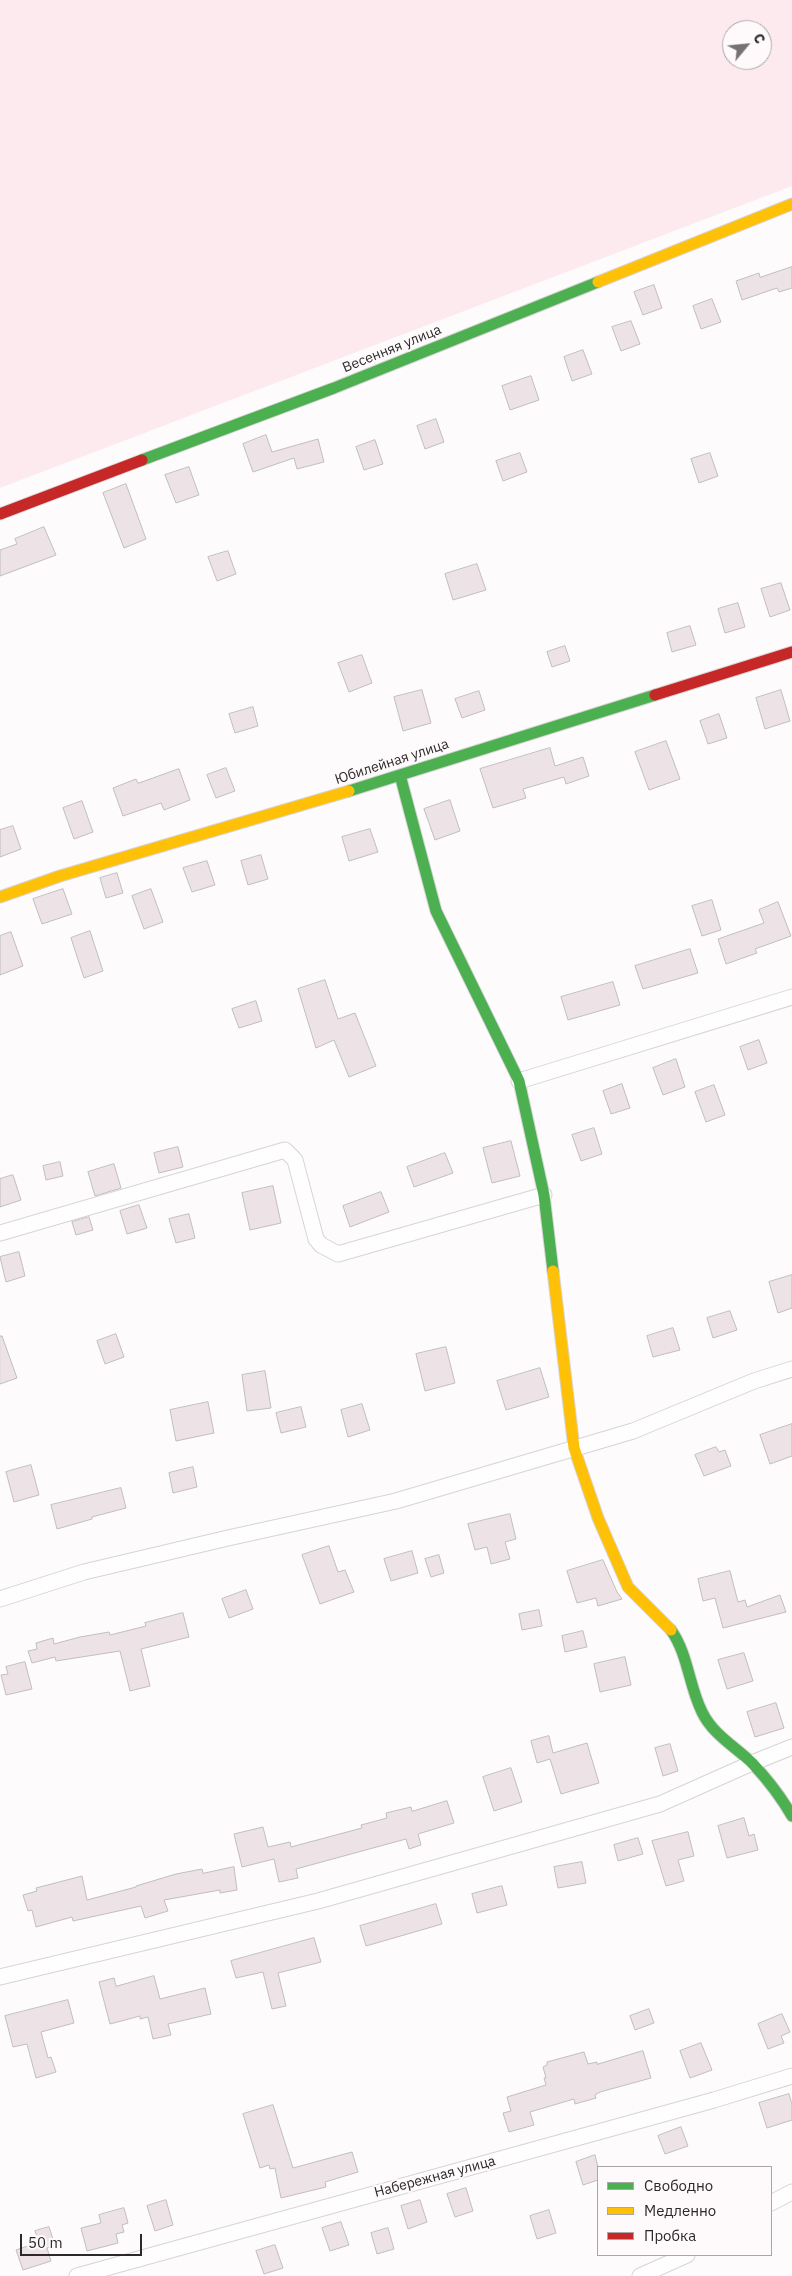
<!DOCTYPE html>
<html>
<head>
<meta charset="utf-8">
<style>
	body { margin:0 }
	#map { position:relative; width:792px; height:2276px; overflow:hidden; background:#fdfbfc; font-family:"IBM Plex Sans",sans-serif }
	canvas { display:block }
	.legend { position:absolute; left:597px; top:2166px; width:175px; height:90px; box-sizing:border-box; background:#fefafb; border:1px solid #aaa6a7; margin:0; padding:6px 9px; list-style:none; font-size:15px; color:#2c292a }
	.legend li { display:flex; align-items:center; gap:10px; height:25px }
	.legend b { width:25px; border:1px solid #aaa6a7 }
	.north { position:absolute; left:722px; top:20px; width:50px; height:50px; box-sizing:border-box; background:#fefafb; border:1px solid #aaa6a7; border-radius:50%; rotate:62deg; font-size:14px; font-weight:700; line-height:20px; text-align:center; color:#2c292a }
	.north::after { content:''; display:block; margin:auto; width:18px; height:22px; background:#757274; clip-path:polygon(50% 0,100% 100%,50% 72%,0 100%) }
	.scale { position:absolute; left:20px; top:2234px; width:122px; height:22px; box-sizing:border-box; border:2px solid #2c292a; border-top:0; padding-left:6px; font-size:15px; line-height:18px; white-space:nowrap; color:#2c292a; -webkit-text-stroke:4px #fefafb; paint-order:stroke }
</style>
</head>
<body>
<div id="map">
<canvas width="792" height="2276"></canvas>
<ul class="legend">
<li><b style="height:6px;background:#4caf50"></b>Свободно</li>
<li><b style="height:6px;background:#ffc107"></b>Медленно</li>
<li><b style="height:6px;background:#c62828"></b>Пробка</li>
</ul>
<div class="north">С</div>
<div class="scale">50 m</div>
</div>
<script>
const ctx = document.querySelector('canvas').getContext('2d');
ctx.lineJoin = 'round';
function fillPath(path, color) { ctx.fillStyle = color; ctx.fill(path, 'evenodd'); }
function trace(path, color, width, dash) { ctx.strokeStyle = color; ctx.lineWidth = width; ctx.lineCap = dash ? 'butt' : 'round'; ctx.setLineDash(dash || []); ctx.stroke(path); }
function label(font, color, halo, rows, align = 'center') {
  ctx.font = font + ' "IBM Plex Sans",sans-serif'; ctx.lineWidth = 4; ctx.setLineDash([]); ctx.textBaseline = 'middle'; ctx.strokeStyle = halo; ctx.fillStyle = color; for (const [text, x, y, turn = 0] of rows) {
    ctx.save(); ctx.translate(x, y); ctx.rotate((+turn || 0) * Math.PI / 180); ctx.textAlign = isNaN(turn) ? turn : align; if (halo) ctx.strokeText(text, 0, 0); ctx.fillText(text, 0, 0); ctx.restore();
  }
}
fillPath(new Path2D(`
	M0 0H792V186L0 488ZM732 30H762V60H732Z`), '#fceaef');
const building = new Path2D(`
	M792 267V288L779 292 777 288 742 300 736 281 759 273 760 277Z
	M654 285 662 308 643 315 634 292Z
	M712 299 721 322 701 329 693 306Z
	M631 321 640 344 621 351 612 327Z
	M583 350 592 374 572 381 564 357Z
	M531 376 539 400 510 410 502 386Z
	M436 419 444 442 425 449 417 426Z
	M266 435 272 452 318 439 324 462 297 469 294 458 253 472 243 444Z
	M375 440 383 464 364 470 356 447Z
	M520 453 527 472 503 481 496 461Z
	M710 453 718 476 699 483 691 459Z
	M189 467 199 495 176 503 165 475Z
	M126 484 146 539 124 548 103 493Z
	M44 527 56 555 0 576V550L17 544 15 539Z
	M228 551 236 574 217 581 208 557Z
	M477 564 486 590 453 600 445 574Z
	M781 583 790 610 770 617 761 589Z
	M738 603 745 627 725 633 718 609Z
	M690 626 696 645 672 652 667 633Z
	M565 646 570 661 552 667 547 652Z
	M362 655 372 683 349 692 338 663Z
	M422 690 431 723 403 731 394 697Z
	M781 690 790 721 765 729 756 698Z
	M479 691 485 710 462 718 455 699Z
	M253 707 258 726 235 733 229 714Z
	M719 714 727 738 708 744 700 721Z
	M666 741 680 779 649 790 635 752Z
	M550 748 555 766 583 757 589 776 566 784 564 777 523 789 526 798 493 808 480 769Z
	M226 768 235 791 216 798 207 775Z
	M179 769 190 800 164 810 161 803 123 816 113 788 136 779 138 783Z
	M450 800 460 831 435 840 424 809Z
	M82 801 93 832 74 839 63 808Z
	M13 826 21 849 0 857V830Z
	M370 829 378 852 349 861 342 837Z
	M261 855 268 879 248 885 241 861Z
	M207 861 215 885 192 892 183 868Z
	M117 873 123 893 106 898 100 878Z
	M63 889 72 914 42 924 33 899Z
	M151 889 163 922 144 929 132 896Z
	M712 900 721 930 702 936 692 906Z
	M778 902 791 936 755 949 757 953 726 964 718 939 764 923 759 910Z
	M90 931 103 971 84 978 71 938Z
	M11 932 23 966 0 975V936Z
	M690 949 698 973 643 989 635 966Z
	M325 980 338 1019 355 1013 376 1066 349 1077 334 1040 316 1048 298 989Z
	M613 982 620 1005 568 1020 561 997Z
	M256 1001 262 1021 239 1028 232 1009Z
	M759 1040 767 1063 748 1070 740 1047Z
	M676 1059 685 1087 663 1095 653 1068Z
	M622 1084 630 1108 611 1114 603 1091Z
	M714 1085 725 1115 706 1122 695 1092Z
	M594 1128 602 1154 581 1161 572 1135Z
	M511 1141 520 1176 492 1183 483 1148Z
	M178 1147 183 1167 159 1173 154 1153Z
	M445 1153 453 1173 414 1187 407 1167Z
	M60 1162 63 1176 46 1180 43 1166Z
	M114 1164 121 1188 95 1196 88 1172Z
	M13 1175 21 1200 0 1207V1179Z
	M273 1186 281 1223 250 1230 242 1193Z
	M381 1192 389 1212 350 1227 343 1206Z
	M139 1205 147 1228 127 1234 120 1211Z
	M189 1214 195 1238 176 1243 169 1219Z
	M89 1217 93 1230 76 1235 72 1222Z
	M19 1252 25 1276 6 1282 0 1257Z
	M792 1275V1308L778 1313 769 1282Z
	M730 1311 737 1330 713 1338 707 1318Z
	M673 1328 680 1350 653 1357 647 1336Z
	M116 1334 124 1357 105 1364 97 1341Z
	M0 1336H2L17 1378 0 1384Z
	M446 1347 455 1383 425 1391 416 1354Z
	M540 1368 549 1397 506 1410 497 1381Z
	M265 1371 271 1408 247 1411 242 1375Z
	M208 1402 214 1433 176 1441 170 1410Z
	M362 1404 370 1430 348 1437 341 1410Z
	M301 1407 306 1427 281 1433 276 1413Z
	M792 1424V1456L770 1464 760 1435Z
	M716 1447 719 1452 725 1450 731 1466 704 1476 695 1455Z
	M31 1465 39 1495 14 1502 6 1472Z
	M193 1467 197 1487 173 1493 169 1473Z
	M121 1488 126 1508 92 1517V1519L57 1529 51 1505Z
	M510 1514 516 1539 505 1542 510 1559 491 1564 487 1547 475 1550 468 1524Z
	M329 1546 338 1572 345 1570 354 1592 320 1604 302 1555Z
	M412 1551 418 1573 391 1581 384 1559Z
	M439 1555 444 1573 431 1577 425 1559Z
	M603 1560 617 1592 622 1599 598 1606 596 1598 577 1603 567 1571Z
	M730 1571 738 1602 745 1600 747 1607 780 1595 786 1612 723 1628 715 1598 703 1601 698 1579Z
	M246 1590 253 1609 229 1618 222 1599Z
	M539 1610 542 1626 522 1630 519 1614Z
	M183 1613 189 1637 141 1649 150 1686 130 1691 120 1651 56 1661 55 1657 32 1663 28 1651 37 1649 36 1643 53 1638 54 1644 80 1637 109 1632 110 1635 146 1626 145 1623Z
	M583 1631 587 1647 565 1652 562 1636Z
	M744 1653 753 1681 727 1689 718 1660Z
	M625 1657 631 1685 600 1692 594 1664Z
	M25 1662 32 1689 6 1695 1 1675 8 1674 6 1667Z
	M776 1703 784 1728 755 1737 747 1712Z
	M549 1736 553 1753 587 1743 599 1783 561 1794 550 1759 537 1763 531 1741Z
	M670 1744 678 1771 663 1776 655 1748Z
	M511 1768 522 1802 494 1811 483 1777Z
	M447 1801 454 1823 418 1834 421 1845 409 1849 406 1839 296 1869 298 1878 279 1882 274 1859 242 1867 234 1834 263 1827 268 1847 290 1842 291 1847 362 1828 361 1825 387 1818 386 1813 411 1807 412 1811Z
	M744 1818 749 1836 754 1834 758 1850 727 1858 718 1826Z
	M688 1832 694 1856 678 1860 684 1881 666 1886 652 1841Z
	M638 1838 643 1854 618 1861 614 1845Z
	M582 1862 586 1883 558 1888 554 1867Z
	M234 1867 237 1890 220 1893V1890L164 1900 168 1911 145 1918 141 1906 73 1921 72 1917 36 1927 32 1910 28 1911 23 1895 37 1891 36 1888 82 1876 87 1900 136 1887V1886L176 1874 202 1869 203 1873Z
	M502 1886 507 1905 477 1913 472 1894Z
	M436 1904 442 1924 366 1946 360 1926Z
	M314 1938 321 1962 278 1973 286 2006 272 2009 263 1972 236 1978 231 1961Z
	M154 1976 160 1999 205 1988 211 2014 168 2024 171 2035 153 2039 148 2017 140 2019V2016L110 2024 99 1982 114 1978 116 1986Z
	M68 2000 74 2023 41 2032 48 2058 51 2057 56 2072 36 2078 27 2044 13 2047 5 2016Z
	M649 2009 654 2023 635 2030 630 2016Z
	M782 2014 790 2032 781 2036 784 2043 768 2049 758 2024Z
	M701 2043 712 2070 690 2078 680 2051Z
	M643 2051 651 2078 600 2092 595 2095 596 2098 575 2104 574 2099 530 2112 534 2125 509 2132 503 2113 511 2111 507 2097 546 2085 544 2078H546L543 2067 547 2065V2062L584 2052 588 2064 597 2062V2064Z
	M789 2094 792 2104V2120L767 2128 759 2103Z
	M273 2105 293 2168 352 2152 358 2172 325 2182 326 2187 281 2198 275 2168 270 2169 269 2165 260 2168 243 2114Z
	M681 2127 688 2146 665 2154 658 2136Z
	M595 2155 598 2167V2180L583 2185 576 2162Z
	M466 2188 473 2211 455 2217 447 2194Z
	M166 2200 173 2225 155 2231 147 2206Z
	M420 2200 427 2222 408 2229 401 2206Z
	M124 2208 128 2223 122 2225 124 2232 116 2234 118 2243 87 2251 81 2228 101 2223 99 2215Z
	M549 2210 556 2233 537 2239 530 2216Z
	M341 2222 349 2245 330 2251 322 2228Z
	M49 2227 55 2245 47 2248 51 2261 23 2270 16 2250 39 2242 35 2231Z
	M388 2228 394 2249 377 2254 371 2233Z
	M275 2245 283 2268 264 2274 256 2251Z`);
fillPath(building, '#ede2e5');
trace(building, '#c0bebe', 1);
const street = new Path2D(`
	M519 1081 792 997
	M0 1233 285 1150 295 1160 316 1239 321 1245 338 1254 544 1195
	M0 1599 84 1572 228 1538 396 1501 633 1431 754 1381 792 1369
	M0 1977 318 1901 660 1804 752 1763 792 1747
	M771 2203 792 2192
	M77 2276 714 2100 792 2076
	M640 2276 687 2255`);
const fast = new Path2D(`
	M142 460 334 388 598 282
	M400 775 436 911 519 1081 544 1195 553 1271
	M349 791 655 695
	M671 1630C688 1654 689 1686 702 1712 713 1735 736 1747 753 1764 768 1780 781 1797 792 1816`);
const slow = new Path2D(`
	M598 282 792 204
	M0 897 60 876 349 791
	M553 1271 574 1448 598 1518 628 1587 671 1630`);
const jam = new Path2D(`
	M0 514 142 460
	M655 695 792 652`);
trace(street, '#d7d4d6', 17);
trace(fast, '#d7d4d6', 13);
trace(slow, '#d7d4d6', 13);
trace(jam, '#d7d4d6', 13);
trace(street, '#fffeff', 15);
trace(fast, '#4caf50', 11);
trace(slow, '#ffc107', 11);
trace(jam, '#c62828', 11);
label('14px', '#2c292a', '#fefafb', [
	["Весенняя улица",392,349,-22],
	["Юбилейная улица",392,762,-18],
	["Набережная улица",435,2177,-15]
]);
</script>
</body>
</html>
